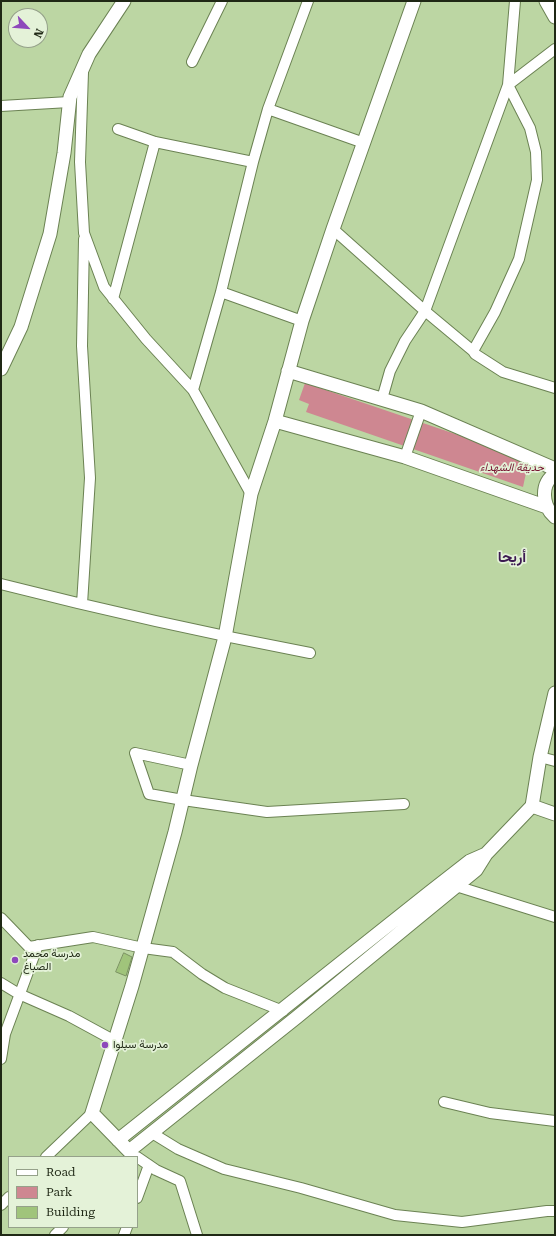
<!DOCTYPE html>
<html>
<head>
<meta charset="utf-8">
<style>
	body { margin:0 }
	#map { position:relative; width:556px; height:1236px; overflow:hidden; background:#bcd6a3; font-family:"Roboto Serif",serif }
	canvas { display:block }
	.frame { position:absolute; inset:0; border:2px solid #1f2815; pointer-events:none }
	.legend { position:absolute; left:8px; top:1156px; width:130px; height:72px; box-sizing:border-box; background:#e4f2d8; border:1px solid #95a18a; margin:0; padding:5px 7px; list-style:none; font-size:12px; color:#1f2815 }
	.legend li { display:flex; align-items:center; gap:8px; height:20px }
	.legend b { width:20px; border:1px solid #95a18a }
	.north { position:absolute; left:8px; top:8px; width:40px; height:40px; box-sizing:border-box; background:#e4f2d8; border:1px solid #95a18a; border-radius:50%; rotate:116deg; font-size:11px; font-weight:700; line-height:16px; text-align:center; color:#1f2815 }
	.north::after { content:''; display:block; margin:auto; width:14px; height:18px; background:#8e48bb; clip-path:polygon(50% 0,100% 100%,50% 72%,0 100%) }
</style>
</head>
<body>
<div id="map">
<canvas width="556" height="1236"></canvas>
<div class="frame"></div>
<ul class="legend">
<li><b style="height:5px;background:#fff"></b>Road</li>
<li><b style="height:11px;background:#ce8791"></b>Park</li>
<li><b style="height:11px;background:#a0c47b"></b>Building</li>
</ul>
<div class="north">N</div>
</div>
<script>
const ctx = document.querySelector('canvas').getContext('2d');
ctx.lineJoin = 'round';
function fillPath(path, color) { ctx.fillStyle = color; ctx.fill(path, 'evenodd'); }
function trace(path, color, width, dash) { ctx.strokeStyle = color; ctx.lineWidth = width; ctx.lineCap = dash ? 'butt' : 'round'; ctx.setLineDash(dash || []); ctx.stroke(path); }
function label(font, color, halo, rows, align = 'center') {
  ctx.font = font + ' "Roboto Serif",Vazirmatn,serif'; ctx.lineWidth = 3.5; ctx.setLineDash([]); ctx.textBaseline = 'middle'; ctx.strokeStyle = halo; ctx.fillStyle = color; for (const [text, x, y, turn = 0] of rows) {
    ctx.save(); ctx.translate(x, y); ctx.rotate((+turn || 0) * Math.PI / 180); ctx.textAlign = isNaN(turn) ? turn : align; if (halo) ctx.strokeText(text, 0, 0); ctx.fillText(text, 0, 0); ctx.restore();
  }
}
fillPath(new Path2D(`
	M305 383 529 459 523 487 306 412 309 404 299 400Z`), '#ce8791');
const building = new Path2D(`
	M124 953 132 957 126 976 116 972Z`);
fillPath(building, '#a0c47b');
trace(building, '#7a9161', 1);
const minor = new Path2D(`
	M192 62 222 1
	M83 72 80 162 84 233 104 287 146 339 193 390 251 494
	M1 106 69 102
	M268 109 364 143
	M118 129 155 142 253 162
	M333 229 425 311 473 351 475 354 503 372 555 388
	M221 292 302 321
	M113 299 155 142
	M473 351 495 312 519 259 537 180 536 152 530 128 508 85 515 1
	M193 390 221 292 253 162 268 109 308 1
	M382 399 390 371 405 341 425 311 508 85 555 49
	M405 457 421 411
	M1 584C103 610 206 633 310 653
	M82 604 90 478 82 346 84 239
	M540 757 555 761
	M191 765 135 753 149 794 183 800 267 812 404 804
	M456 886 555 917
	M1 918 29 947 93 937 143 948 173 952 202 974 225 988 283 1011
	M1 983 19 994 69 1016 115 1041
	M1 1059 5 1034 38 945
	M444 1102 490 1113 555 1121
	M152 1133 178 1149 224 1169 301 1188 395 1215 462 1222 547 1211H555
	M46 1157 92 1113
	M137 1157 156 1170 180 1181 197 1235
	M137 1198 149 1165
	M1 1205 9 1197
	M55 1235 63 1227
	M124 1235 127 1227`);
const major = new Path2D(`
	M414 1 333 229 302 321 275 421 251 494 225 637 191 765 175 832 132 986 92 1113 129 1151 297 1017 476 870 486 854 532 806 540 757 555 693
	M546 1 555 17
	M1 369 21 327 50 234 64 153 70 97 89 54 124 1
	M288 371 421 411 555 469
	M275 421 405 457 547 507
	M555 474C540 484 542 506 555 517
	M532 806 555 814
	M118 1140 430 892 470 861 486 854`);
trace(minor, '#6b8253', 12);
trace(major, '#6b8253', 15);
trace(minor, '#fff', 10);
trace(major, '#fff', 13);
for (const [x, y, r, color] of [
	[15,960,4,"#8e48bb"],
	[105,1045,4,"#8e48bb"]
]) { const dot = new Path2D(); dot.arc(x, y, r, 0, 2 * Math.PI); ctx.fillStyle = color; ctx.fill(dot); trace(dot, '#e4f2d8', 1.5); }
label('italic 11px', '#781331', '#e4f2d8', [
	["حديقة الشهداء",512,468]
]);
label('11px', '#1f2815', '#e4f2d8', [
	["مدرسة محمد",23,954],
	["الصباغ",23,967],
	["مدرسة سبلوا",113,1045]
], 'left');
label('bold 15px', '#3c1a51', '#e4f2d8', [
	["أريحا",512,558]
]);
</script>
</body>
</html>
